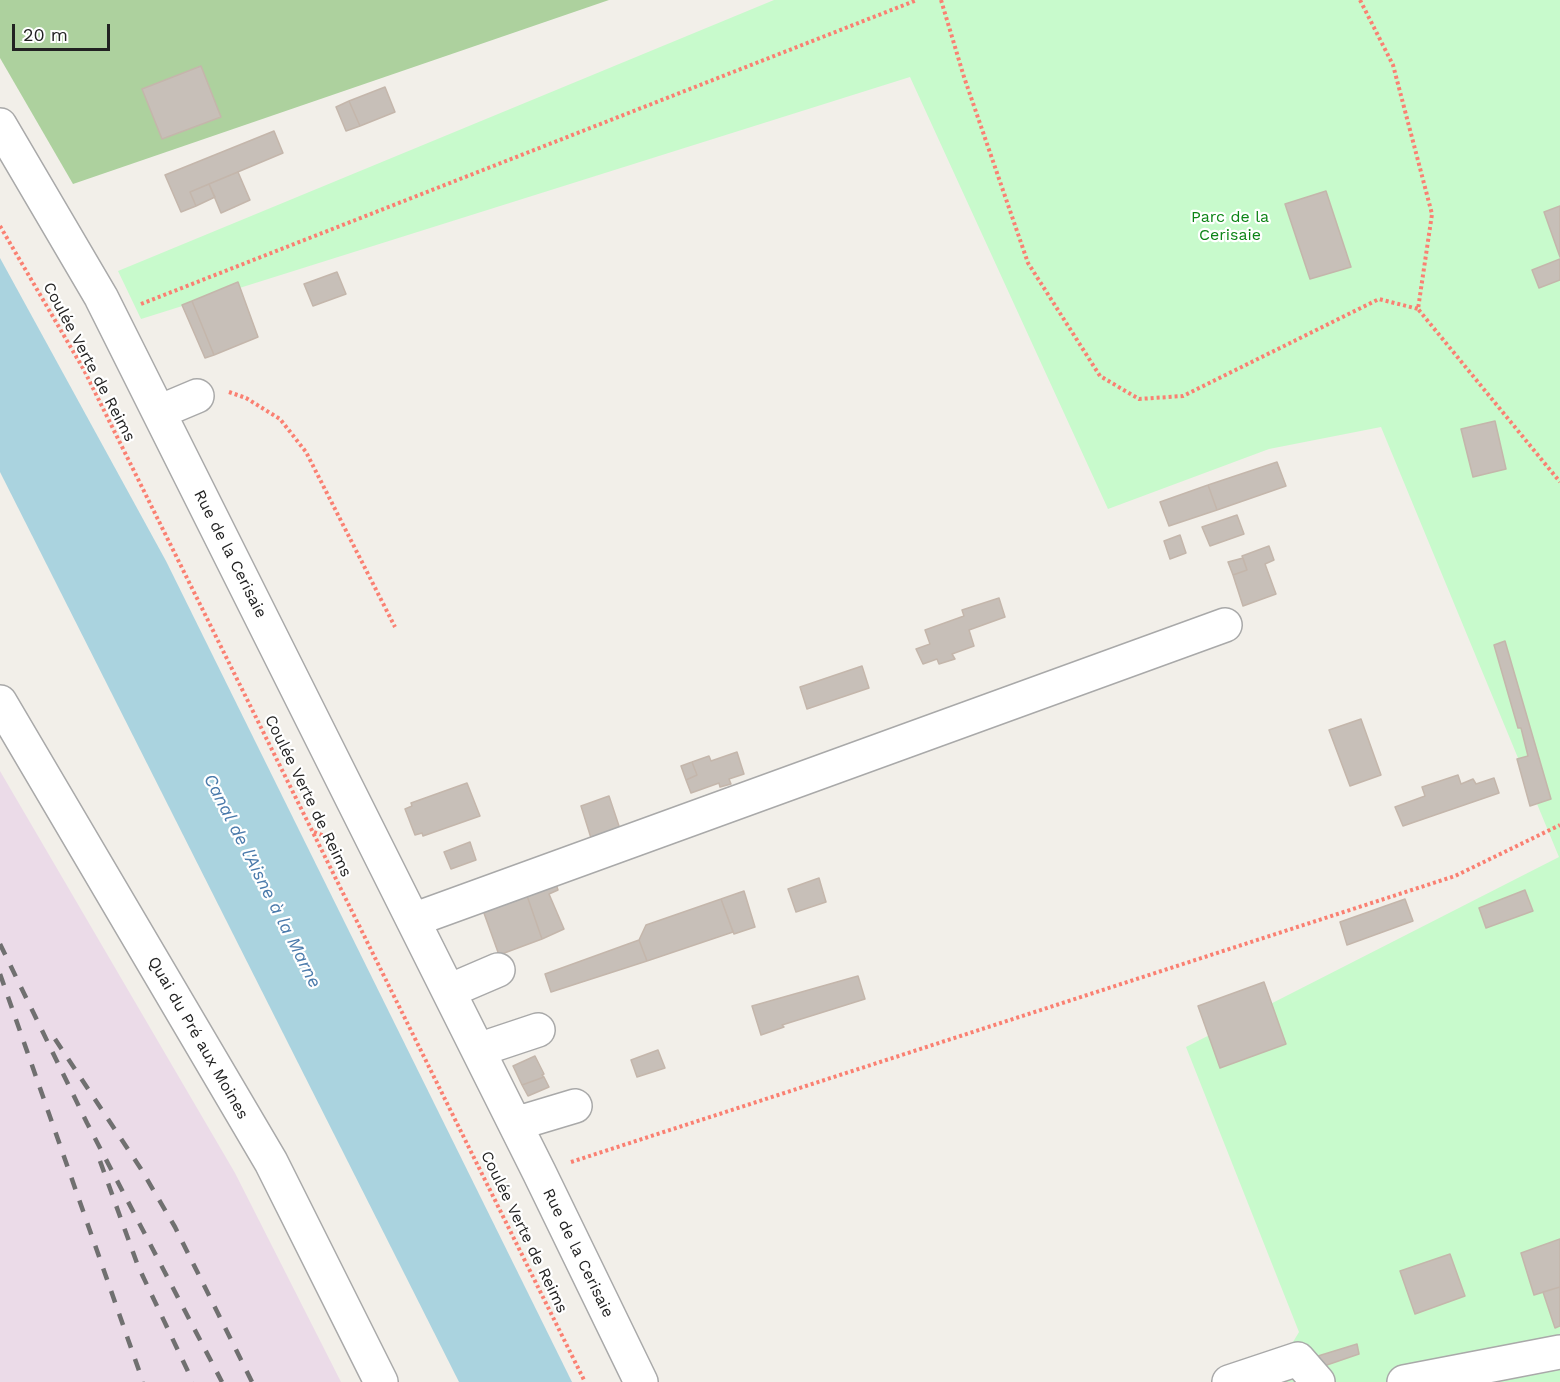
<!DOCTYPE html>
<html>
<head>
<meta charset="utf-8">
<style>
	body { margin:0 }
	#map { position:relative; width:1560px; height:1382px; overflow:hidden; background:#f2efe9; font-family:"Work Sans",sans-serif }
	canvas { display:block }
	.scale { position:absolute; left:12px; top:24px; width:98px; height:27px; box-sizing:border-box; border:3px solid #222; border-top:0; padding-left:8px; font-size:18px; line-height:21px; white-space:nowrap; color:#222; -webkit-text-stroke:4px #fff; paint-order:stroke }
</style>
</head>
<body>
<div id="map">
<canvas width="1560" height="1382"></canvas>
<div class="scale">20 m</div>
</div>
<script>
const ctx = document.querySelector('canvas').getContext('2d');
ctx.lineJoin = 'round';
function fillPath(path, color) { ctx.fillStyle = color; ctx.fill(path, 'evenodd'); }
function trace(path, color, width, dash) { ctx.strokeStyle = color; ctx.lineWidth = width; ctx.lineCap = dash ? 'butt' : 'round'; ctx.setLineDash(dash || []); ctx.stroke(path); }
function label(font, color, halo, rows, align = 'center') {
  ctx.font = font + ' "Work Sans",sans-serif'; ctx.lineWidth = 4.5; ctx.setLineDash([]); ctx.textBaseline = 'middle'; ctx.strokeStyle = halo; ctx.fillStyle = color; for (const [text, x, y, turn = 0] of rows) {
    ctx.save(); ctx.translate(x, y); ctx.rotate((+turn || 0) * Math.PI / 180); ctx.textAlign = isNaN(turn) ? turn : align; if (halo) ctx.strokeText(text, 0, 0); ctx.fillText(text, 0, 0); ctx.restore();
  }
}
fillPath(new Path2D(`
	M0 771 235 1173 341 1382H0Z`), '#ebdbe8');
fillPath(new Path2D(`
	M0 0H609L73 184 0 58Z`), '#add19e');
fillPath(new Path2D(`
	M774 0H1560V1382H1269L1299 1332 1186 1047 1559 857 1381 427 1269 449 1108 509 910 77 141 319 118 271Z`), '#c8facc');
fillPath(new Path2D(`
	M0 258 166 561 572 1382H459L0 472Z`), '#aad3df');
const building = new Path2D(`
	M201 66 221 117 162 139 142 89Z
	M385 87 395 112 360 126 349 101Z
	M349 101 360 126 346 131 336 107Z
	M274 131 283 153 190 192 196 206 181 212 165 175Z
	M238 172 250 200 221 213 209 184Z
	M209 184 215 197 196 206 190 192Z
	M1326 191 1351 267 1310 279 1285 204Z
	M1560 206V257L1544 212Z
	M1560 259V280L1539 288 1532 270Z
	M337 272 346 294 313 306 304 284Z
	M238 282 258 337 214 355 192 301Z
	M192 301 214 355 205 358 182 305Z
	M1495 421 1506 469 1473 477 1461 429Z
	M1277 462 1286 486 1217 510 1208 485Z
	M1208 485 1217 510 1169 526 1160 502Z
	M1237 515 1244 534 1210 546 1202 527Z
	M1180 535 1186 553 1170 559 1164 541Z
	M1269 546 1274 560 1265 564 1276 594 1243 606 1233 575 1247 570 1242 556Z
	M1243 558 1247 570 1233 575 1228 562Z
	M999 598 1005 617 969 630 974 646 952 654 955 659 939 664 937 659 923 664 916 649 930 644 925 630 964 616 962 610Z
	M1505 641 1551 799 1530 806 1517 759 1528 756 1521 728H1518L1494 645Z
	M862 666 869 688 807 709 800 687Z
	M1361 719 1381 775 1350 786 1329 730Z
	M737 752 744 774 729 779 731 784 720 787 719 783 691 793 686 780 697 775 692 762 709 756 711 761Z
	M692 762 697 775 686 780 681 766Z
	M1458 775 1461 784 1473 779 1476 784 1494 778 1499 793 1403 826 1395 807 1425 796 1422 787Z
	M467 783 480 816 423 836 422 833 415 835 405 809 412 806 411 803Z
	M609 796 620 829 591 838 581 806Z
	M470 842 476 860 451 869 444 852Z
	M553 875 558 890 549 894 564 929 542 939 524 887Z
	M819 878 826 902 796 912 788 889Z
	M524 887 542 939 499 955 480 902Z
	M1525 890 1533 911 1486 928 1479 908Z
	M744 891 755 927 734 934 721 899Z
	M721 899 733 932 647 961 639 940 646 925Z
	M1405 899 1413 921 1347 945 1340 922Z
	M639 940 647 961 551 992 545 974Z
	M858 976 865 999 782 1025 784 1027 761 1035 752 1006Z
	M1264 982 1286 1044 1220 1068 1198 1006Z
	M658 1050 665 1068 637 1077 631 1060Z
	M535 1056 544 1074 542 1075 544 1077 522 1085 513 1066Z
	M544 1077 549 1087 528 1096 522 1085Z
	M1560 1239V1287L1534 1295 1521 1253Z
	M1450 1254 1465 1296 1415 1314 1400 1271Z
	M1560 1287V1326L1555 1328 1543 1292Z
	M1357 1344 1359 1354 1321 1367 1318 1356Z`);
fillPath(building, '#c7bfb8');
trace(building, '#c4b6ab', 1.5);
const minor = new Path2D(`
	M0 125 101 297 539 1172 641 1382
	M159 412 197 396
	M0 702 271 1162 381 1382
	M413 920 1225 625
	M449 991 498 970
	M478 1050 538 1030
	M515 1124 575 1106
	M1229 1382 1298 1359 1318 1382
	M1404 1382 1560 1352`);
trace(minor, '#a9a9a9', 36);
trace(new Path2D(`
	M941 0 964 77 1028 263 1100 376 1139 399 1183 396 1379 299 1418 309
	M1360 0 1393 65 1432 214 1418 309 1560 482
	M0 226 84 370 585 1382
	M141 304 917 0
	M229 392 246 398 280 419 306 452 395 627
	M314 832 335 840
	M571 1162 1455 876 1560 825`), '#fa8072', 4, [3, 3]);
trace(minor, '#fff', 33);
trace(new Path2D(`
	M0 944 87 1123 222 1382
	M0 974 143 1382
	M55 1039 141 1169 175 1227 252 1382
	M100 1161 138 1266 193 1382`), '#707070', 4.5, [12, 12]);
label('16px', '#0c8416', '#fff', [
	["Parc de la",1230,217],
	["Cerisaie",1230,235]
]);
label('16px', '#222', '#fff', [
	["Coulée Verte de Reims",89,362,62],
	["Rue de la Cerisaie",230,554,63],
	["Coulée Verte de Reims",308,796,64],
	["Quai du Pré aux Moines",198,1038,60],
	["Coulée Verte de Reims",524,1232,64],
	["Rue de la Cerisaie",578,1253,64]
]);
label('italic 18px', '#4a7aab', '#fff', [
	["Canal de l'Aisne à la Marne",262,881,63]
]);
</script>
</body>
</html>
